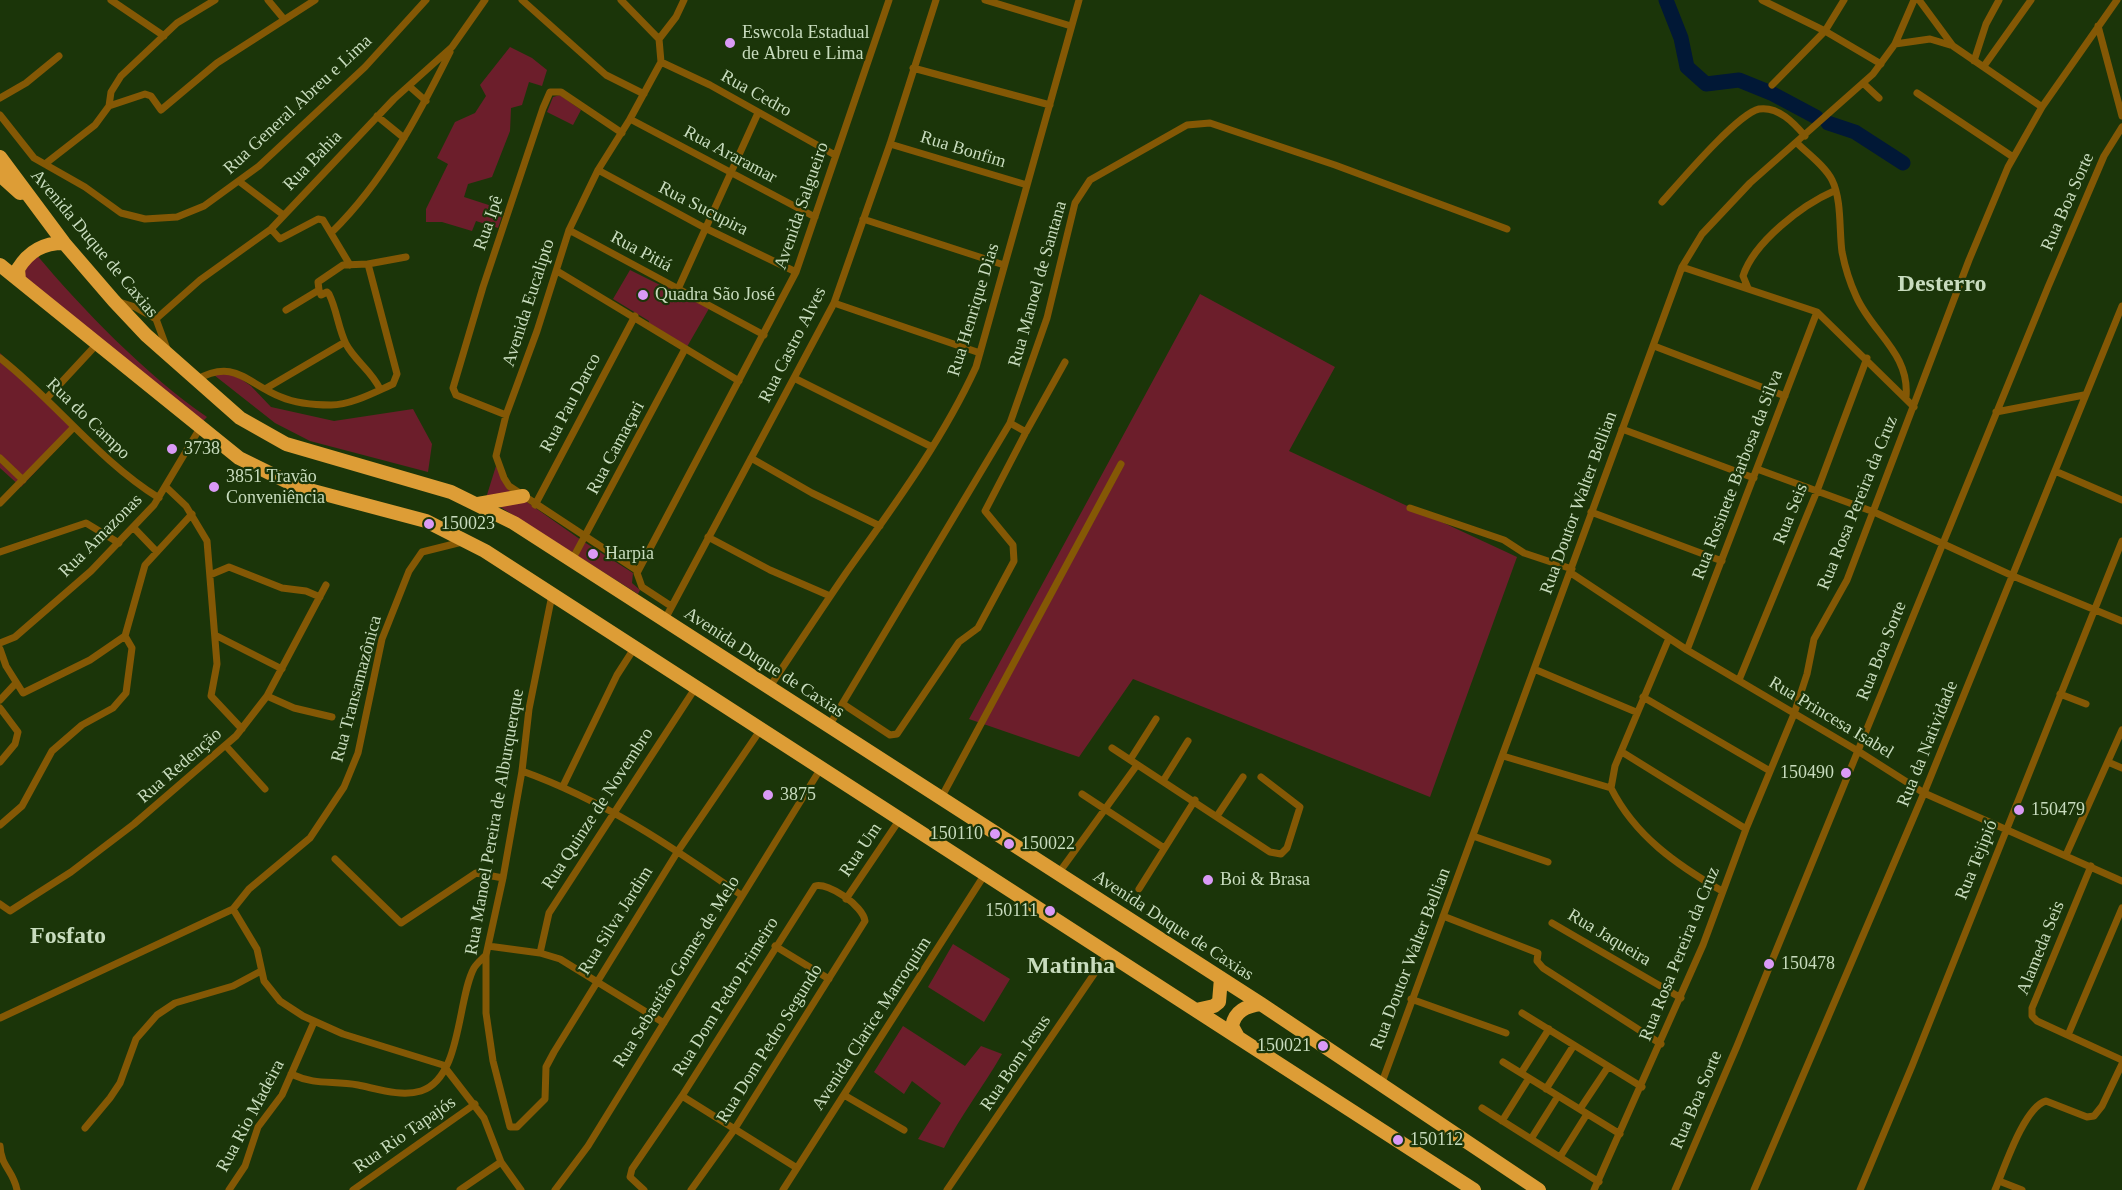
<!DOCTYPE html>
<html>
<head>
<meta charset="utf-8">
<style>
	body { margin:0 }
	canvas { display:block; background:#1b3509 }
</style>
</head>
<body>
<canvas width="2122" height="1190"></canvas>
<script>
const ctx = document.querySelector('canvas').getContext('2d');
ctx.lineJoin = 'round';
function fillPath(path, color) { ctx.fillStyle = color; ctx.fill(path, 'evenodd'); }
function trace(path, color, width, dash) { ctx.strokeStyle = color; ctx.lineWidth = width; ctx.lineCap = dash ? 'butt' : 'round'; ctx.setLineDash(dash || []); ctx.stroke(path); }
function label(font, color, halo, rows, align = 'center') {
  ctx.font = font + ' Georgia,serif'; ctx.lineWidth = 4.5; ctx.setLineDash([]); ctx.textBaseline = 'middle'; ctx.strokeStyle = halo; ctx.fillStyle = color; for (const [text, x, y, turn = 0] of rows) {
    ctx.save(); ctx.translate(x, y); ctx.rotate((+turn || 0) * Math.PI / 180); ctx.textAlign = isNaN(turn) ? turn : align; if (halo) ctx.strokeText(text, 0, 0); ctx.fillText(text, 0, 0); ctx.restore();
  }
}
fillPath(new Path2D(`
	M510 47 532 58 547 70 542 86 529 82 522 105 511 108 510 131 492 177 468 184 464 197 504 210 498 228 476 221 472 231 442 222H426V209L448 164 437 158 455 122 475 113 486 96 480 85Z
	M560 95 581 110 573 125 547 112 553 97Z
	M35 253C82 309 147 376 207 417L201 423 19 272Z
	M630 270 666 288 668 284 711 305 684 352 648 326 649 321 613 299Z
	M1200 294 1335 367 1289 451 1517 557 1430 797 1133 679 1079 757 969 719Z
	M0 353 75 430 21 487 0 468Z
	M225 368 251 386 271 407 334 421 413 409 432 444 428 472 310 441 275 423 214 375Z
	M496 466 507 488 581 540 633 573 632 583 640 590 638 594 486 498Z
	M953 944 1010 979 984 1022 928 987Z
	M903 1026 965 1066 981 1046 1002 1054C983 1087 961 1115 944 1148L918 1139 941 1103 912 1081 904 1094 874 1072Z`), '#6c1e2b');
trace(new Path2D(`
	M1666 0 1681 38 1687 67 1706 84 1739 80 1771 93 1816 117
	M1828 123 1855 132 1903 163`), '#011836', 15);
trace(new Path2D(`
	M111 0 164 36
	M268 0 283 18
	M522 0 606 75 644 94
	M621 0 659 39
	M985 0 1071 26
	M1762 0 1825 31 1881 64
	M1919 0 1953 46 2042 107
	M2098 26 2122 116
	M1895 44 1930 39 1950 45
	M1974 61 1986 24 1999 0
	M661 62 710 85 835 155
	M1984 66 2031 0
	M913 68 1050 105
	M1863 83 1879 98
	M1772 85 1825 31 1844 0
	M409 86 426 101
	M1917 93 2013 157
	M0 98 26 83 59 56
	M109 106 145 94 151 96 161 110 217 63 315 0
	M0 115 34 158 85 187 121 213 145 219 177 217 204 206 259 166 365 67 426 0
	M377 116 404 138
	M630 119 815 217
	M1797 143C1808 154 1825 166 1832 180 1842 200 1839 231 1842 252 1845 267 1850 283 1856 296 1872 333 1910 353 1906 397
	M890 144 1027 185
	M45 164 95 125 109 106 111 92 121 76 177 23 215 0
	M598 170 705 228 796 272
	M240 182 282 214
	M1662 202C1679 183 1737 114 1759 109 1778 106 1794 123 1805 136
	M863 219 1004 265
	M271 229 280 239 318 219 323 220 350 265
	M569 230 764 335
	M332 232C384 181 418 116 450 52
	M1682 267 1817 312 1914 407
	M557 271 739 381
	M1748 288 1743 276C1754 242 1802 205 1834 191
	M678 289 758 113
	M319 290 321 295 327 292 329 294C337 310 338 328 346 344 355 361 371 370 380 389
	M116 301 135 307 156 319 167 349
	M834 303 980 353
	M286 310 319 290 318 282 343 265 368 264 406 257
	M156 319 200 280 271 229 394 99 452 47 485 0
	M1654 346 1785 396
	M0 358C56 402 98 460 159 498
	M794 378 932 447
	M196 380C235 358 246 383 281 397 295 403 316 405 331 405 351 405 375 392 393 384L397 374 368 264
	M265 389 345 342
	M46 399 97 344
	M1996 412 2084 395
	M506 415 456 395 453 388 483 287 543 108 550 92H561L622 133
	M1622 429 1754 478
	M1026 432 1065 362
	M0 458 23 480
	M751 458 812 493 880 526
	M1757 469 1874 512 2013 576 2122 621
	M2055 471 2122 500
	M166 487 186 506 207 541 217 664 211 696 242 729
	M0 503 74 427
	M535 505 635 316
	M1410 508 1504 540 1524 553 1572 569
	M1591 512 1722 561
	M133 527 157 552
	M708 537 770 570 830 596
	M0 552 86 523 119 543
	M572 560 685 349
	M638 571 509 486 504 478 496 456 506 415 537 331 569 230 598 170 630 119 661 62 659 39 676 17 684 0
	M1571 573 1687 650 1858 751 1924 793 2122 881
	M210 575 229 567 282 588 306 591 320 597
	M552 595 529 709 522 771 503 878 486 955V1013L493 1061 510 1127H517L545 1099 546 1067 554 1052 678 851 761 729
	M671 606 642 587 637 573 796 272 889 0
	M664 621 834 303 890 144 936 0
	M215 635 282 669
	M1669 638 1615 766 1611 788C1635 836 1677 865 1722 891
	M0 643 15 637 91 571 154 505 200 428
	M0 649 6 666 23 693 90 660 125 636 145 565 192 514
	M1687 650 1817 312
	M1534 669 1636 712
	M1739 680 1817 491 1867 358
	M769 688C795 649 820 611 846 573 893 507 942 441 976 367L1079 0
	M2060 694 2086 704
	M267 696 294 708 332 717
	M1643 697 1770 771
	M0 700 16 683
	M843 704 890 735 897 734 959 642 978 628 1014 561 1013 545 985 511 1026 432 1010 423
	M0 708 18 732 15 744 0 762
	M829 726 1010 423 1047 318 1075 203 1090 180 1187 125 1210 123 1335 165 1507 229
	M226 746 265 789
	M1112 748 1270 852 1281 854 1287 848 1300 807 1261 777
	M1622 752 1746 829
	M1503 756 1611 788
	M1130 760 1156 719
	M2108 762 2122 768
	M522 771C603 800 671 846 741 895
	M1163 781 1188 741
	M563 786 617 675 635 647
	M1082 794 1164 848
	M941 798 1121 464
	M1217 816 1243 777
	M0 825 22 806 52 751 82 725 113 708 126 693 132 648 125 636
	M1473 836 1548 862
	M2066 855 2122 730
	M335 859 401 923 476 873 503 878
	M2091 866 2032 1008V1016L2037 1021 2122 1060
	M1058 874 1137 765
	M1139 889 1195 800
	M846 899 900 819
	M0 904 10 911 71 872 134 824 236 736 267 696 326 585
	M233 909 257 949 264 981 280 1001 303 1016 343 1034 443 1065 484 1118 501 1162 521 1190
	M1443 916 1538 953 1537 961 1543 968 1661 1044
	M1552 923 1681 998
	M488 946 540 953 560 959 664 1023
	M775 946 829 979
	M540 953 549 913 696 687
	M1411 999 1506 1033
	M1522 1013 1642 1087
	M0 1018 233 909 249 889 310 838 344 787 358 753 382 639 409 571 422 552 462 542
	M2068 1035 2122 908
	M1503 1062 1620 1134
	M1521 1073 1549 1029
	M291 1074C317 1086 332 1080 358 1085 378 1089 401 1097 421 1091 462 1078 457 999 474 968 477 963 482 959 486 955
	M1381 1085 1682 267 1702 234 1750 183 1873 74 1895 44 1914 0
	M1546 1089 1574 1045
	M844 1095 904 1130
	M682 1096 797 1168
	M1482 1108 1599 1182
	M1580 1109 1608 1067
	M1502 1121 1529 1078
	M85 1128 110 1098 120 1083 136 1039 157 1015 175 1003 233 986 261 971
	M1531 1139 1558 1096
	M0 1146C1 1167 13 1170 17 1190
	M1560 1157 1587 1114
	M1999 1181 2022 1190
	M229 1190 245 1166 258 1127 282 1095 314 1022
	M353 1190 475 1104
	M460 1190 501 1162
	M555 1190 588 1146 821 768
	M644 1190 630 1177 632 1169 682 1096 815 886C829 882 863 906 865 921L734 1130 691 1190
	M783 1190 985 874
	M947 1190 1109 952
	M1594 1190 1703 945 1746 829 1794 714 1807 674 1814 639 1847 580 1969 260 2008 167 2042 107 2117 0
	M1675 1190 1737 1046 2048 287 2104 156 2122 127
	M1754 1190 1924 793 2122 306
	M1860 1190 1912 1066 2122 541
	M1995 1190C2004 1169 2024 1107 2046 1101L2087 1117 2094 1116 2102 1106 2122 1064`), '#845805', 7);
trace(new Path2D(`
	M0 157 64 243 114 301 146 335 240 418 286 444 451 492 514 523 1261 1004 1539 1190
	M0 175 20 193
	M0 265 239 458 298 487 426 521 485 551 1474 1190
	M19 280 18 269C29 251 43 243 64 243
	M478 504 523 496
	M1196 1010 1214 1006 1219 1002 1221 978
	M1238 1037 1232 1026C1235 1011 1246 1006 1261 1004`), '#dd9d36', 14);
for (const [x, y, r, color] of [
	[730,43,6,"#da9af6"],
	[643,295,6,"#da9af6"],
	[172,449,6,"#da9af6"],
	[214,487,6,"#da9af6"],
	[429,524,6,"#da9af6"],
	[593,554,6,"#da9af6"],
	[1846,773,6,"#da9af6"],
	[768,795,6,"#da9af6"],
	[2019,810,6,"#da9af6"],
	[995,834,6,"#da9af6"],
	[1009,844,6,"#da9af6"],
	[1208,880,6,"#da9af6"],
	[1050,911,6,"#da9af6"],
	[1769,964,6,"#da9af6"],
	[1323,1046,6,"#da9af6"],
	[1398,1140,6,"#da9af6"]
]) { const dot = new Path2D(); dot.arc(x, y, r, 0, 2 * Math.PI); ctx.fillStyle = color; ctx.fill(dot); trace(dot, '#1b3509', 2); }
label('18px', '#c8dcbe', '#1b3509', [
	["Eswcola Estadual",742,33],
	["de Abreu e Lima",742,54],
	["Quadra São José",655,295],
	["3738",184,449],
	["3851 Travão",226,477],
	["Conveniência",226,498],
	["150023",441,524],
	["Harpia",605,554],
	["150490",1834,773,"right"],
	["3875",780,795],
	["150479",2031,810],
	["150110",983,834,"right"],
	["150022",1021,844],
	["Boi & Brasa",1220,880],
	["150111",1038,911,"right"],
	["150478",1781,964],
	["150021",1311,1046,"right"],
	["150112",1410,1140]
], 'left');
label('18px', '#c8dcbe', '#1b3509', [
	["Rua Cedro",756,94,29],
	["Rua General Abreu e Lima",298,105,-43],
	["Rua Bonfim",963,150,17],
	["Rua Araramar",730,155,28],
	["Rua Bahia",313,161,-46],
	["Rua Boa Sorte",2068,202,-66],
	["Avenida Salgueiro",802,206,-71],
	["Rua Sucupira",703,209,27],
	["Rua Ipê",489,223,-71],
	["Avenida Duque de Caxias",94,244,50],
	["Rua Pitiá",641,252,28],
	["Rua Manoel de Santana",1038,284,-74],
	["Avenida Eucalipto",529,303,-72],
	["Rua Henrique Dias",974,310,-73],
	["Rua Castro Alves",793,345,-63],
	["Rua Pau Darco",571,403,-62],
	["Rua do Campo",88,419,44],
	["Rua Camaçari",616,448,-62],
	["Rua Rosinete Barbosa da Silva",1738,475,-69],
	["Rua Doutor Walter Bellian",1579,503,-70],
	["Rua Rosa Pereira da Cruz",1858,503,-68],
	["Rua Seis",1791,514,-68],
	["Rua Amazonas",101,536,-45],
	["Rua Boa Sorte",1882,651,-68],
	["Avenida Duque de Caxias",764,663,33],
	["Rua Transamazônica",357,689,-75],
	["Rua Princesa Isabel",1831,718,31],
	["Rua da Natividade",1928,744,-68],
	["Rua Redenção",180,766,-41],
	["Rua Quinze de Novembro",598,809,-57],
	["Rua Manoel Pereira de Alburquerque",495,822,-80],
	["Rua Um",861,850,-56],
	["Rua Tejipió",1977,860,-68],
	["Rua Silva Jardim",616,921,-58],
	["Avenida Duque de Caxias",1173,926,33],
	["Rua Jaqueira",1609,938,31],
	["Alameda Seis",2041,948,-68],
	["Rua Rosa Pereira da Cruz",1680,954,-68],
	["Rua Doutor Walter Bellian",1411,959,-69],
	["Rua Sebastião Gomes de Melo",677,972,-58],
	["Rua Dom Pedro Primeiro",726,997,-58],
	["Avenida Clarice Marroquim",872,1024,-57],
	["Rua Dom Pedro Segundo",770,1044,-58],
	["Rua Bom Jesus",1016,1063,-56],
	["Rua Boa Sorte",1697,1100,-67],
	["Rua Rio Madeira",251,1116,-62],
	["Rua Rio Tapajós",405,1135,-35]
]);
label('bold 24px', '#c8dcbe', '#1b3509', [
	["Desterro",1942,285],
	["Fosfato",68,937],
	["Matinha",1071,967]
]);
</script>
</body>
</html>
